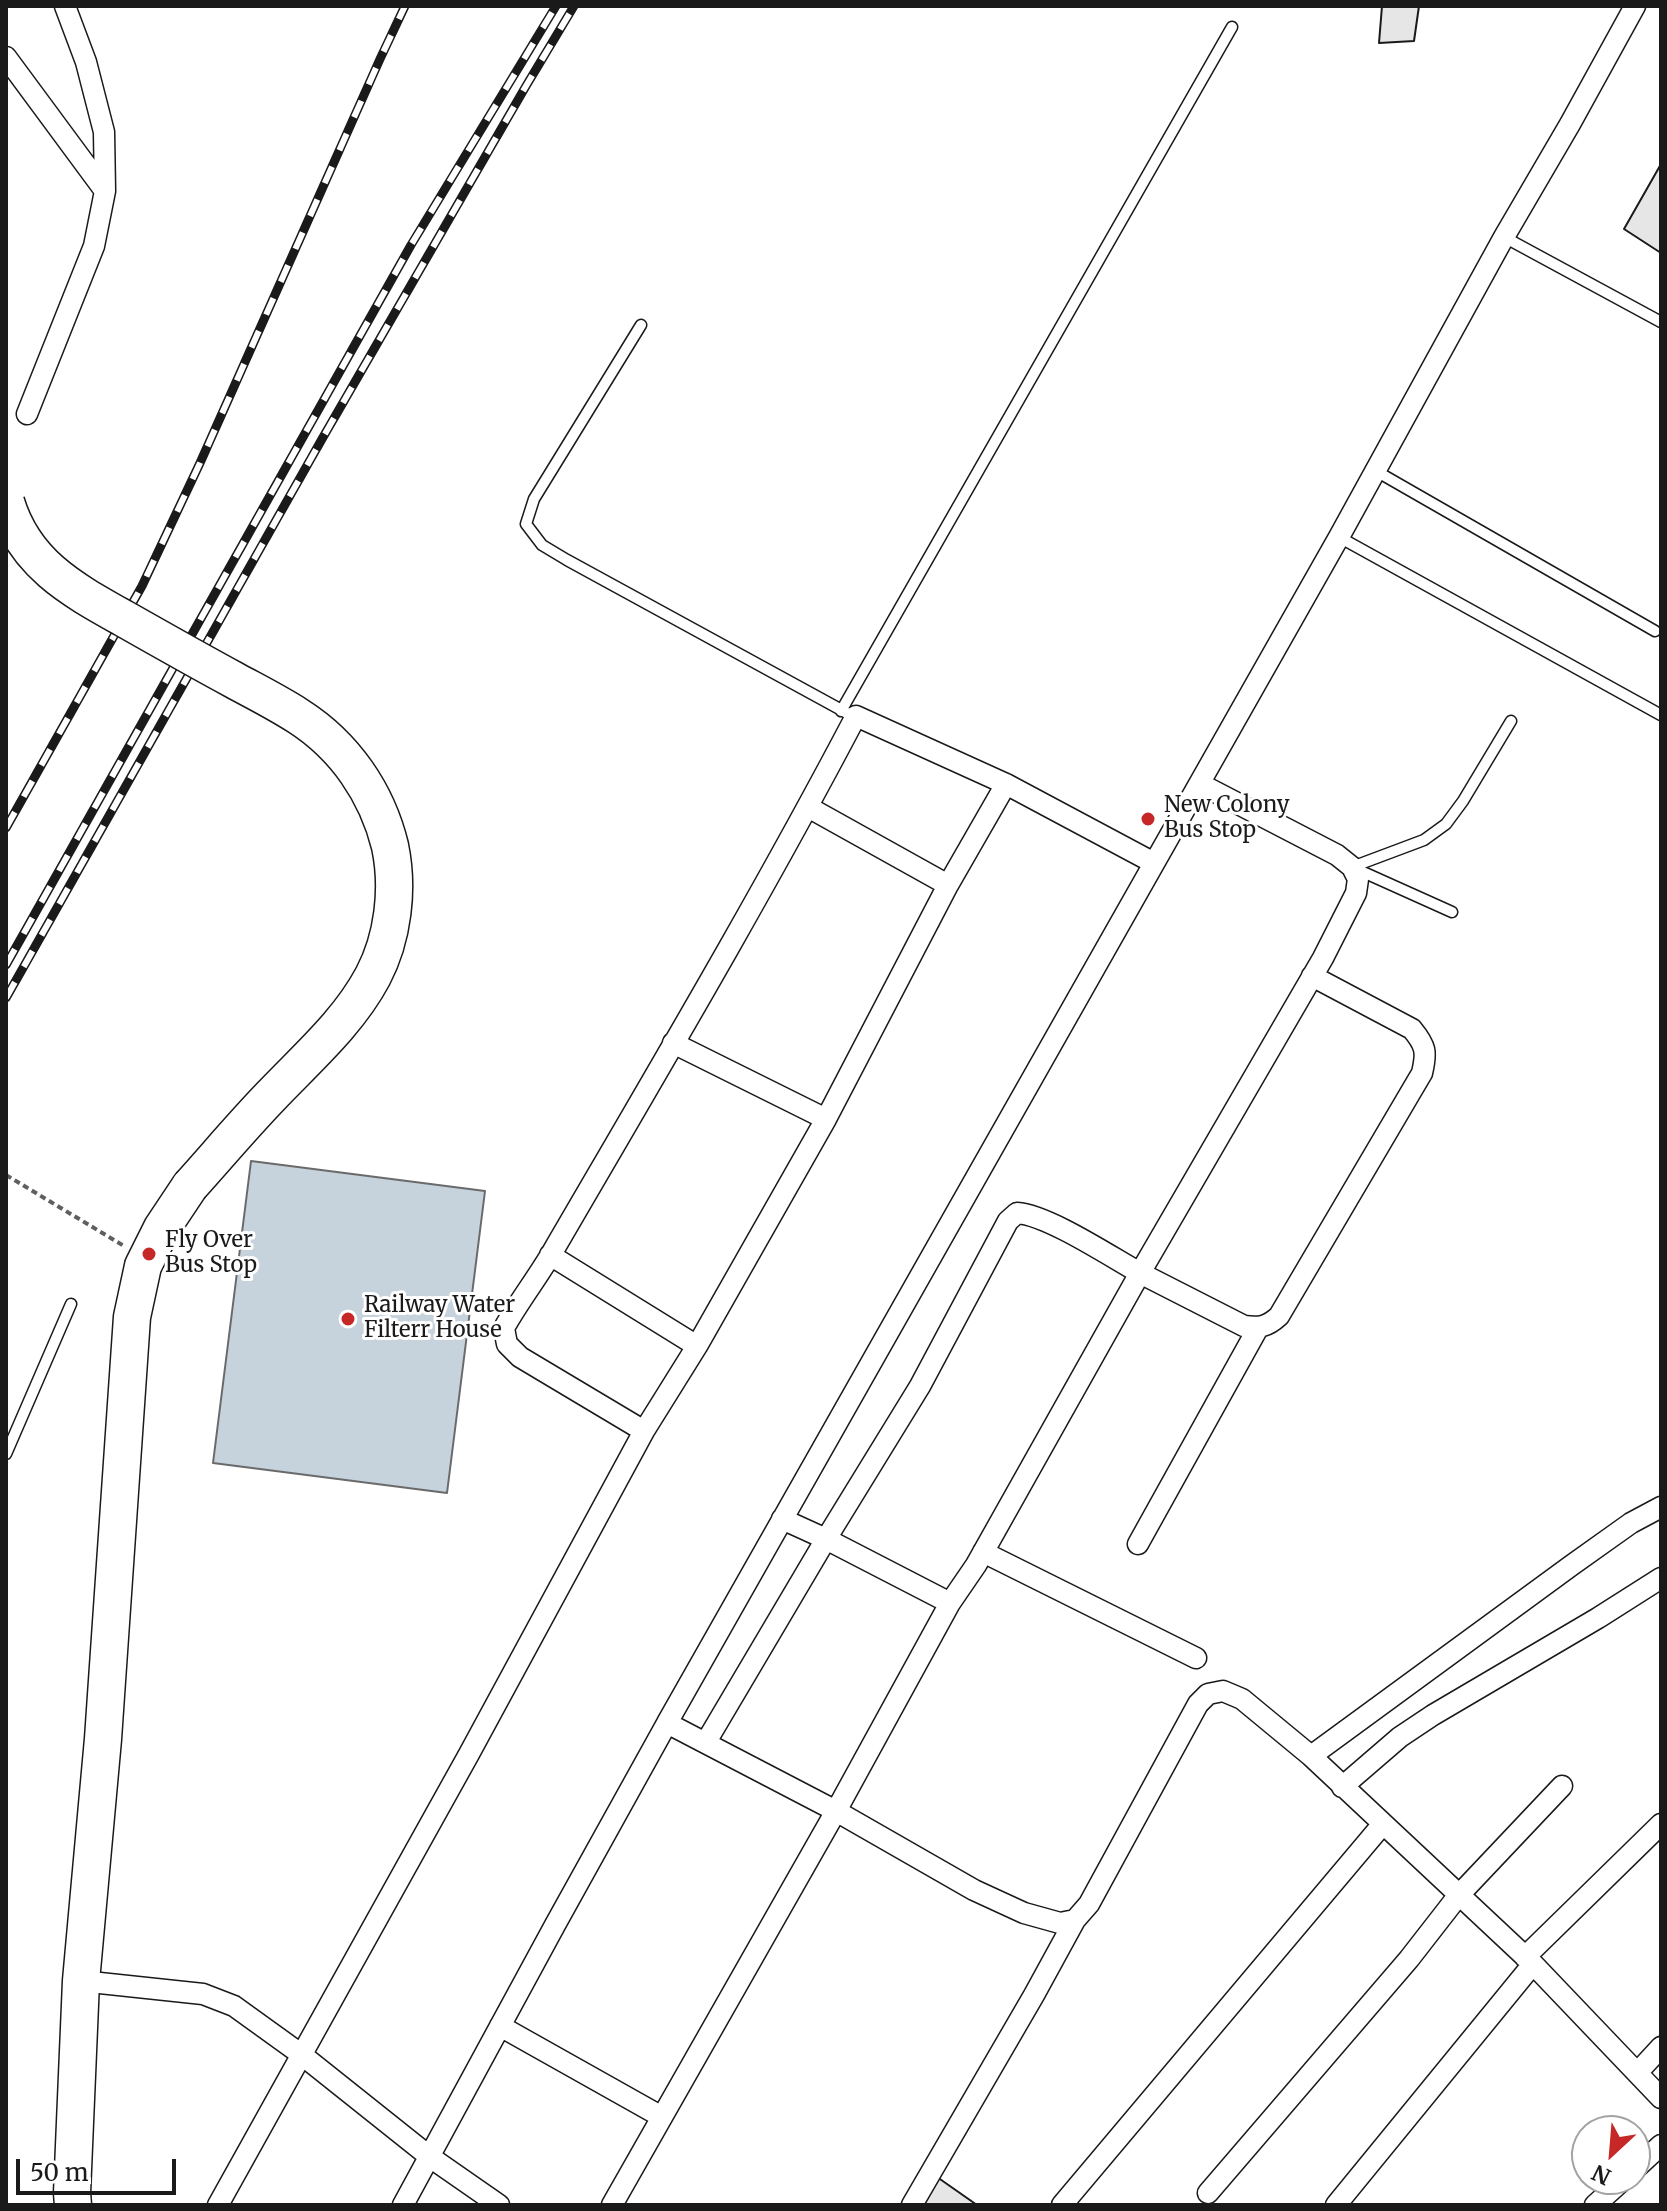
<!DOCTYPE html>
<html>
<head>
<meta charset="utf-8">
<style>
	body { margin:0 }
	#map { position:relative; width:1667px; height:2211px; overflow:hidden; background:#fff; font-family:Merriweather,serif }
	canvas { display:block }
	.frame { position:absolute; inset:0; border:8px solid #1a1a1a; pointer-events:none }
	.north { position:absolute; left:1571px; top:2115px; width:80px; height:80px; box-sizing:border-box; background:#fff; border:2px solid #a3a3a3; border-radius:50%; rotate:206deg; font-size:22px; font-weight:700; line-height:32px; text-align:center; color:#1a1a1a }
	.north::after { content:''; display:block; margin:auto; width:28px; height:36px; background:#c62828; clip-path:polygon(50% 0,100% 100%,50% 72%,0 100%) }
	.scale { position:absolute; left:16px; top:2159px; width:160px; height:36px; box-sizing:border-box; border:4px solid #1a1a1a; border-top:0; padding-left:10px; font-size:24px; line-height:28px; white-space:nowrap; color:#1a1a1a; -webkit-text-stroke:6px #fff; paint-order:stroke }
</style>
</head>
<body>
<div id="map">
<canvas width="1667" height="2211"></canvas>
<div class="frame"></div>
<div class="north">N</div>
<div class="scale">50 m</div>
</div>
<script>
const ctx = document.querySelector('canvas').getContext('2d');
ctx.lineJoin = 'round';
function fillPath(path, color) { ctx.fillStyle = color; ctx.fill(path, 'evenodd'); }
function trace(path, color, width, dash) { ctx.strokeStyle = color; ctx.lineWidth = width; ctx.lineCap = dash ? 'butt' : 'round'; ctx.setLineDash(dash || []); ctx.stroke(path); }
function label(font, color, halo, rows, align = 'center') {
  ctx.font = font + ' Merriweather,serif'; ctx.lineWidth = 6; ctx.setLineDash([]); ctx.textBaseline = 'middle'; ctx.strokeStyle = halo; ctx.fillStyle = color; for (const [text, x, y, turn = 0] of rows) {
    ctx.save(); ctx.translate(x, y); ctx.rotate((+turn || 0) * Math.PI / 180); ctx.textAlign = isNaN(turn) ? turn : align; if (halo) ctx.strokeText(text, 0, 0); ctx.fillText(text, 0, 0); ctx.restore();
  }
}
const water = new Path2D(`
	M251 1161 485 1191 447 1493 213 1463Z`);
fillPath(water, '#c6d2dc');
trace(water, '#6a6a6a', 2);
const building = new Path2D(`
	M1382 6H1419L1414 41 1379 43Z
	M1661 164V253L1624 229Z
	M937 2177 977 2205H918Z`);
fillPath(building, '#e6e6e6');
trace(building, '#1a1a1a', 2);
const lane = new Path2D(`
	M1504 237 1661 322
	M641 325 534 499 526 524 542 545 567 560 847 713
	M1376 471 1655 631
	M1339 537 1661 715
	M841 711 1232 27
	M1352 867 1424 840 1446 824 1463 801 1511 721
	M1354 868 1452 912
	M6 1454 71 1304`);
const street = new Path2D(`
	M1635 6 1570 124 1504 237 1339 537 667 1723 836 1811 974 1890 1024 1913 1060 1923 1075 1920 1089 1904 1198 1704 1208 1694 1223 1691 1242 1699 1311 1756 1533 1964 1661 2098
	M6 57 105 191
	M27 414 94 246 105 191 104 132 86 62 65 6
	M808 807 948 885
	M673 1043 826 1119
	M550 1255 697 1346
	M644 1431 520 1357 507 1344 504 1328C519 1301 538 1277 553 1251 656 1074 761 897 856 716L1006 784 1154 863
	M782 1519 826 1539 950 1603
	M1138 1544 1258 1328
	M983 1552 1196 1658
	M706 1742 826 1539 920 1386 1008 1221 1017 1213C1048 1215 1111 1257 1140 1273L1323 958 1356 893 1358 879 1352 867 1337 855 1200 784
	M1311 1756 1572 1565 1631 1523 1661 1507
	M1342 1787 1400 1737 1433 1715 1598 1618 1661 1578
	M1525 1957 1661 1824
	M81 1981 203 1994 234 2006 302 2055 430 2157 499 2205
	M500 2026 662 2117
	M1637 2073 1661 2047
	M1635 2169 1661 2145
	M1208 2193 1409 1959 1458 1896 1562 1786
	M218 2205 469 1754 644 1431 697 1346 826 1119 948 885 1006 784
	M403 2205 555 1925 667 1723
	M612 2205 836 1811 950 1603 976 1565 1140 1273 1244 1326C1260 1328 1267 1327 1279 1316L1422 1073C1427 1052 1426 1046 1412 1029L1312 976
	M912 2205 1034 1995 1075 1920
	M1062 2205 1382 1825
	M1336 2205 1533 1964
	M1595 2205 1624 2179`);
const highway = new Path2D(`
	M73 2205 72 2193 81 1981 103 1739 132 1317 143 1266 162 1228 190 1186`);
trace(lane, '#1a1a1a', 13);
trace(street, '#1a1a1a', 23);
trace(highway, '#1a1a1a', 39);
trace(new Path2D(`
	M6 1175 124 1246`), '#5f5f5f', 4, [6, 4]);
trace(lane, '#fff', 10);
trace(street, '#fff', 20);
trace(highway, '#fff', 36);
const rail = new Path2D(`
	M6 828 142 586 200 463 380 59 405 6
	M6 965 411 245 556 6
	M6 998 322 439 526 86 574 6`);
trace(rail, '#1a1a1a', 9);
trace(rail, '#fff', 6, [18]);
const highwayBridge = new Path2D(`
	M6 502C24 563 71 589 123 618 160 639 197 660 234 680 256 692 278 703 298 716 345 746 377 793 390 846 399 889 393 938 373 976 348 1023 307 1058 271 1096 243 1125 217 1156 190 1186`);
trace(highwayBridge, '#1a1a1a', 39, []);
trace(highwayBridge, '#fff', 36);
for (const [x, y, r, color] of [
	[1148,819,8,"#c62828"],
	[149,1254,8,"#c62828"],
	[348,1319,8,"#c62828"]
]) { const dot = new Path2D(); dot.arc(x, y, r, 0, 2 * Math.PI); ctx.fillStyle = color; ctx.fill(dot); trace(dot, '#fff', 3); }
label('22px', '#1a1a1a', '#fff', [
	["New Colony",1164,806],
	["Bus Stop",1164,831],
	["Fly Over",165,1241],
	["Bus Stop",165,1266],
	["Railway Water",364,1306],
	["Filterr House",364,1331]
], 'left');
</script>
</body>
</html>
